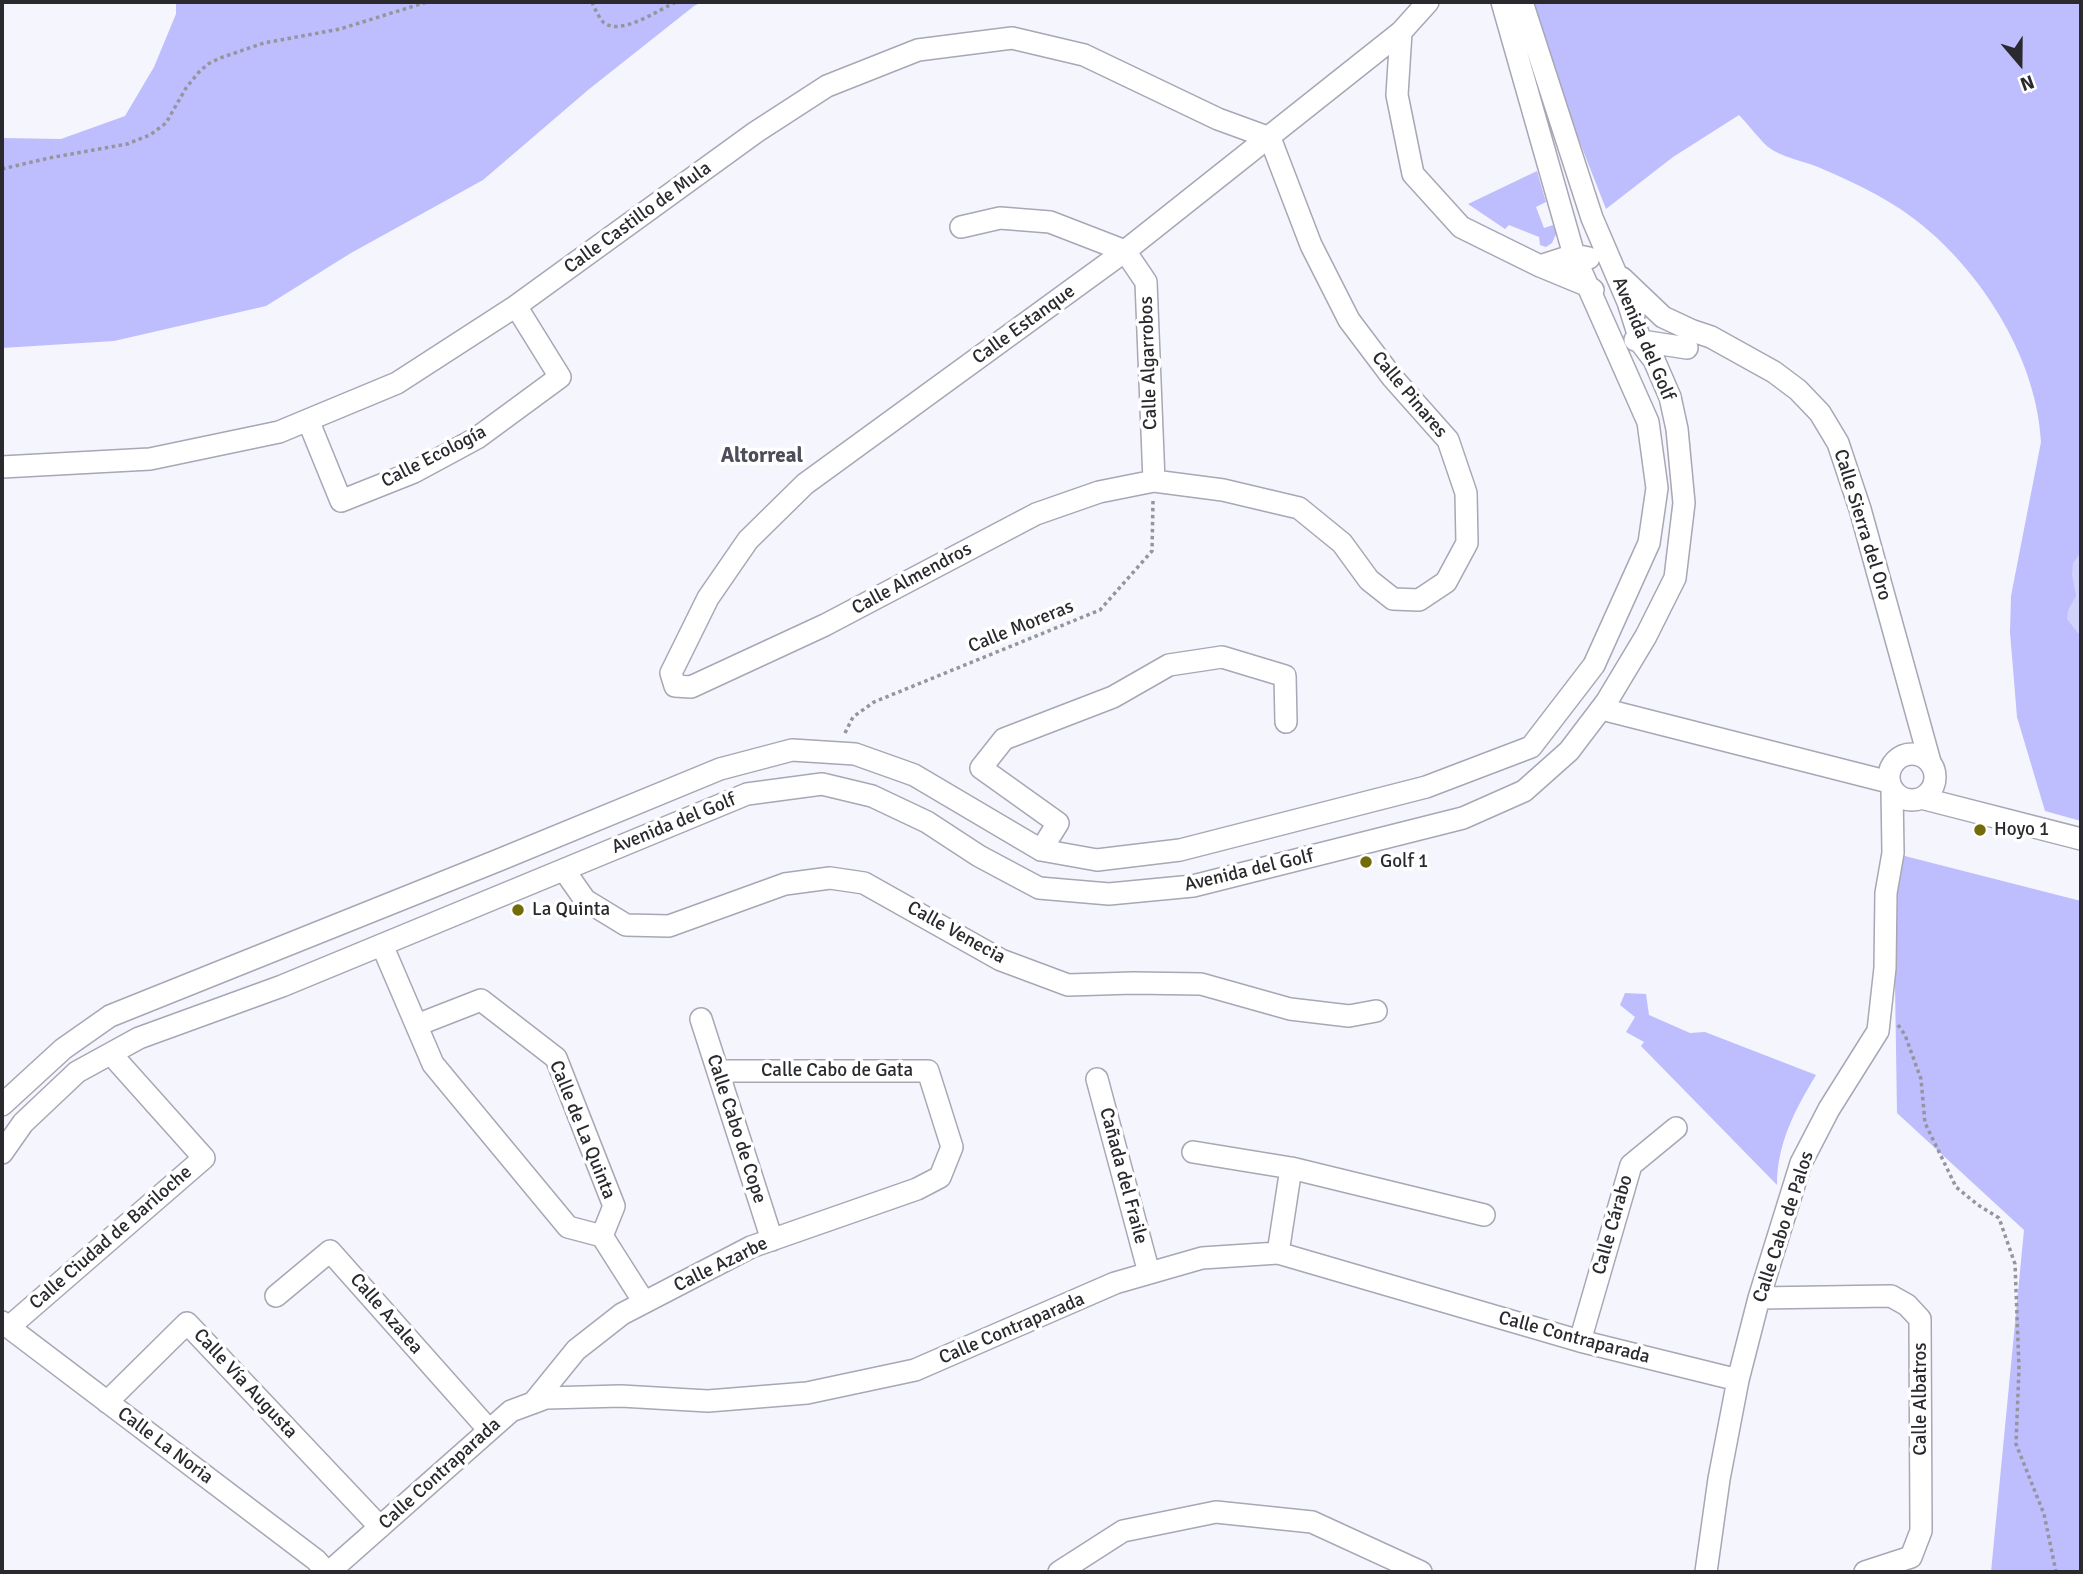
<!DOCTYPE html>
<html>
<head>
<meta charset="utf-8">
<style>
	body { margin:0 }
	#map { position:relative; width:2083px; height:1574px; overflow:hidden; background:#f4f5fd; font-family:Signika,sans-serif }
	canvas { display:block }
	.frame { position:absolute; inset:0; border:4px solid #29292e; pointer-events:none }
	.north { position:absolute; left:1985px; top:28px; width:70px; height:70px; -webkit-text-stroke:5px #fff; paint-order:stroke; rotate:160deg; font-size:19px; font-weight:700; line-height:28px; text-align:center; color:#29292e }
	.north::after { content:''; display:block; margin:auto; width:24px; height:32px; background:#29292e; clip-path:polygon(50% 0,100% 100%,50% 72%,0 100%) }
</style>
</head>
<body>
<div id="map">
<canvas width="2083" height="1574"></canvas>
<div class="frame"></div>
<div class="north">N</div>
</div>
<script>
const ctx = document.querySelector('canvas').getContext('2d');
ctx.lineJoin = 'round';
function fillPath(path, color) { ctx.fillStyle = color; ctx.fill(path, 'evenodd'); }
function trace(path, color, width, dash) { ctx.strokeStyle = color; ctx.lineWidth = width; ctx.lineCap = dash ? 'butt' : 'round'; ctx.setLineDash(dash || []); ctx.stroke(path); }
function label(font, color, halo, rows, align = 'center') {
  ctx.font = font + ' Signika,sans-serif'; ctx.lineWidth = 7; ctx.setLineDash([]); ctx.textBaseline = 'middle'; ctx.strokeStyle = halo; ctx.fillStyle = color; for (const [text, x, y, turn = 0] of rows) {
    ctx.save(); ctx.translate(x, y); ctx.rotate((+turn || 0) * Math.PI / 180); ctx.textAlign = isNaN(turn) ? turn : align; if (halo) ctx.strokeText(text, 0, 0); ctx.fillText(text, 0, 0); ctx.restore();
  }
}
fillPath(new Path2D(`
	M176 2H702L694 6 588 90 483 180 351 253 266 306 114 341 2 348V138L61 139 125 116 154 67 176 14Z
	M1531 2H2081V821L2045 811 2017 717 2010 632 2011 596 2041 442C2037 352 1970 252 1894 205 1870 190 1844 178 1818 167 1803 161 1781 157 1768 147 1758 138 1749 125 1739 115L1673 157 1606 209 1530 15Z
	M1537 171 1546 202 1536 207 1544 228 1553 225 1557 232 1552 243 1546 247 1540 245 1539 237 1509 225 1505 229 1468 204Z
	M1893 853 2081 901V1572H1991L2024 1230 1897 1113Z
	M1625 993 1646 994 1649 1015 1690 1033 1705 1032 1816 1075C1795 1110 1777 1143 1777 1185L1641 1046 1644 1042 1626 1032 1635 1017 1620 1005Z`), '#bebdfd');
fillPath(new Path2D(`
	M2081 552V637L2067 619 2068 610 2076 596 2072 575 2073 563Z`), '#d2d3fb');
const minor = new Path2D(`
	M1401 32 1397 95 1413 174 1461 227 1540 266 1586 285 1593 290
	M961 227 1000 218 1050 222 1125 251
	M1125 251 1146 282 1154 481
	M1540 266 1574 255 1589 258
	M1622 278 1663 317 1693 331 1711 337 1774 372 1798 390 1820 413 1838 443 1860 509 1930 762
	M1635 340 1687 348
	M308 420 341 501 414 472 477 438 560 377 516 306
	M2 467 150 459 279 432 397 383 516 306 756 132 827 86 918 50 1012 38 1084 55 1218 119 1270 138 1311 245 1349 320 1392 377 1448 440 1466 493 1467 543 1446 582 1419 600 1393 599 1369 580 1342 543 1299 508 1223 490 1154 481 1099 492 1036 514 825 625 691 687 675 686 671 673 708 598 748 540 805 484 1125 251 1401 32 1428 2
	M1602 709 1889 782
	M1889 777a23 23 0 1 1 46 0a23 23 0 1 1-46 0Z
	M1921 798 2081 839
	M1041 850 1058 823 981 768 1004 739 1113 697 1169 665 1222 657 1285 676 1286 722
	M564 870 585 900 626 925 669 926 785 884 830 878 864 883 1001 960 1068 985 1133 983 1201 984 1290 1009 1349 1016 1376 1011
	M382 945 433 1064 568 1227 602 1236 644 1302
	M701 1019 772 1240
	M417 1025 481 1000 556 1058 614 1206 602 1236
	M1097 1079 1149 1273
	M2 1105 63 1049 110 1016 499 860 720 769 792 750 855 754 914 775 1041 850 1097 860 1180 850 1426 787 1531 747 1594 665 1649 543 1657 488 1648 422 1574 255 1502 2
	M1193 1152 1291 1168 1484 1215
	M2 1153 23 1123 77 1072 139 1038 282 986 747 794 822 784 872 796 927 822 979 856 1039 888 1109 894 1193 886 1463 818 1524 791 1569 751 1607 701 1646 636 1675 578 1684 503 1677 429 1670 397 1654 360 1641 343 1628 302 1592 218 1522 2
	M1278 1253 1291 1168
	M276 1296 330 1251 489 1430
	M1759 1298 1891 1296 1907 1305 1920 1319 1921 1531 1911 1557 1865 1572
	M2 1322 316 1560 327 1572
	M9 1327 204 1158 111 1054
	M1580 1341 1631 1165 1676 1128
	M107 1402 187 1323 380 1527
	M533 1403 576 1350 622 1314 751 1247 917 1189 940 1177 952 1147 928 1071H718
	M329 1572 511 1411 546 1398 621 1396 708 1401 807 1393 915 1370 1115 1283 1202 1258 1278 1253 1580 1341 1738 1380
	M1059 1572 1123 1531 1216 1512 1312 1522 1421 1572
	M1706 1572 1719 1479 1738 1380 1759 1298 1801 1163 1829 1109 1878 1031 1885 968 1886 893 1893 853 1892 789`);
trace(minor, '#a7a7b5', 24);
trace(new Path2D(`
	M592 2C595 9 598 16 603 22 620 37 658 10 676 2
	M2 169 49 158 127 144 150 135 166 123 186 88 198 73 208 64 220 58 264 43 340 29 427 2
	M845 733 853 717 874 702 1100 610 1152 551 1153 501
	M1898 1025 1905 1035 1921 1079 1925 1123 1956 1187 1978 1205 1999 1218 2015 1264 2019 1368 2016 1444 2044 1514 2056 1572`), '#95959c', 3.5, [3.5, 3.5]);
trace(minor, '#fff', 21);
for (const [x, y, r, color] of [
	[1980,830,7,"#736c08"],
	[1366,862,7,"#736c08"],
	[518,910,7,"#736c08"]
]) { const dot = new Path2D(); dot.arc(x, y, r, 0, 2 * Math.PI); ctx.fillStyle = color; ctx.fill(dot); trace(dot, '#fff', 2.5); }
label('19px', '#29292e', '#fff', [
	["Calle Castillo de Mula",638,218,-36],
	["Calle Estanque",1024,325,-36],
	["Avenida del Golf",1643,339,67],
	["Calle Algarrobos",1149,363,-92],
	["Calle Pinares",1409,395,50],
	["Calle Ecología",434,457,-27],
	["Calle Sierra del Oro",1862,525,73],
	["Calle Almendros",912,579,-28],
	["Calle Moreras",1021,627,-22],
	["Avenida del Golf",674,824,-22],
	["Avenida del Golf",1249,871,-13],
	["Calle Venecia",956,933,29],
	["Calle Cabo de Gata",837,1071],
	["Calle Cabo de Cope",736,1129,72],
	["Calle de La Quinta",582,1130,68],
	["Cañada del Fraile",1123,1176,75],
	["Calle Cárabo",1613,1225,-74],
	["Calle Cabo de Palos",1784,1227,-72],
	["Calle Ciudad de Bariloche",111,1238,-41],
	["Calle Azarbe",721,1265,-26],
	["Calle Azalea",386,1314,49],
	["Calle Contraparada",1012,1329,-23],
	["Calle Contraparada",1574,1338,15],
	["Calle Vía Augusta",245,1384,47],
	["Calle Albatros",1921,1399,-90],
	["Calle La Noria",165,1446,37],
	["Calle Contraparada",440,1474,-42]
]);
label('19px', '#29292e', '#fff', [
	["Hoyo 1",1994,830],
	["Golf 1",1380,862],
	["La Quinta",532,910]
], 'left');
label('bold 21px', '#4e4e5a', '#fff', [
	["Altorreal",762,456]
]);
</script>
</body>
</html>
